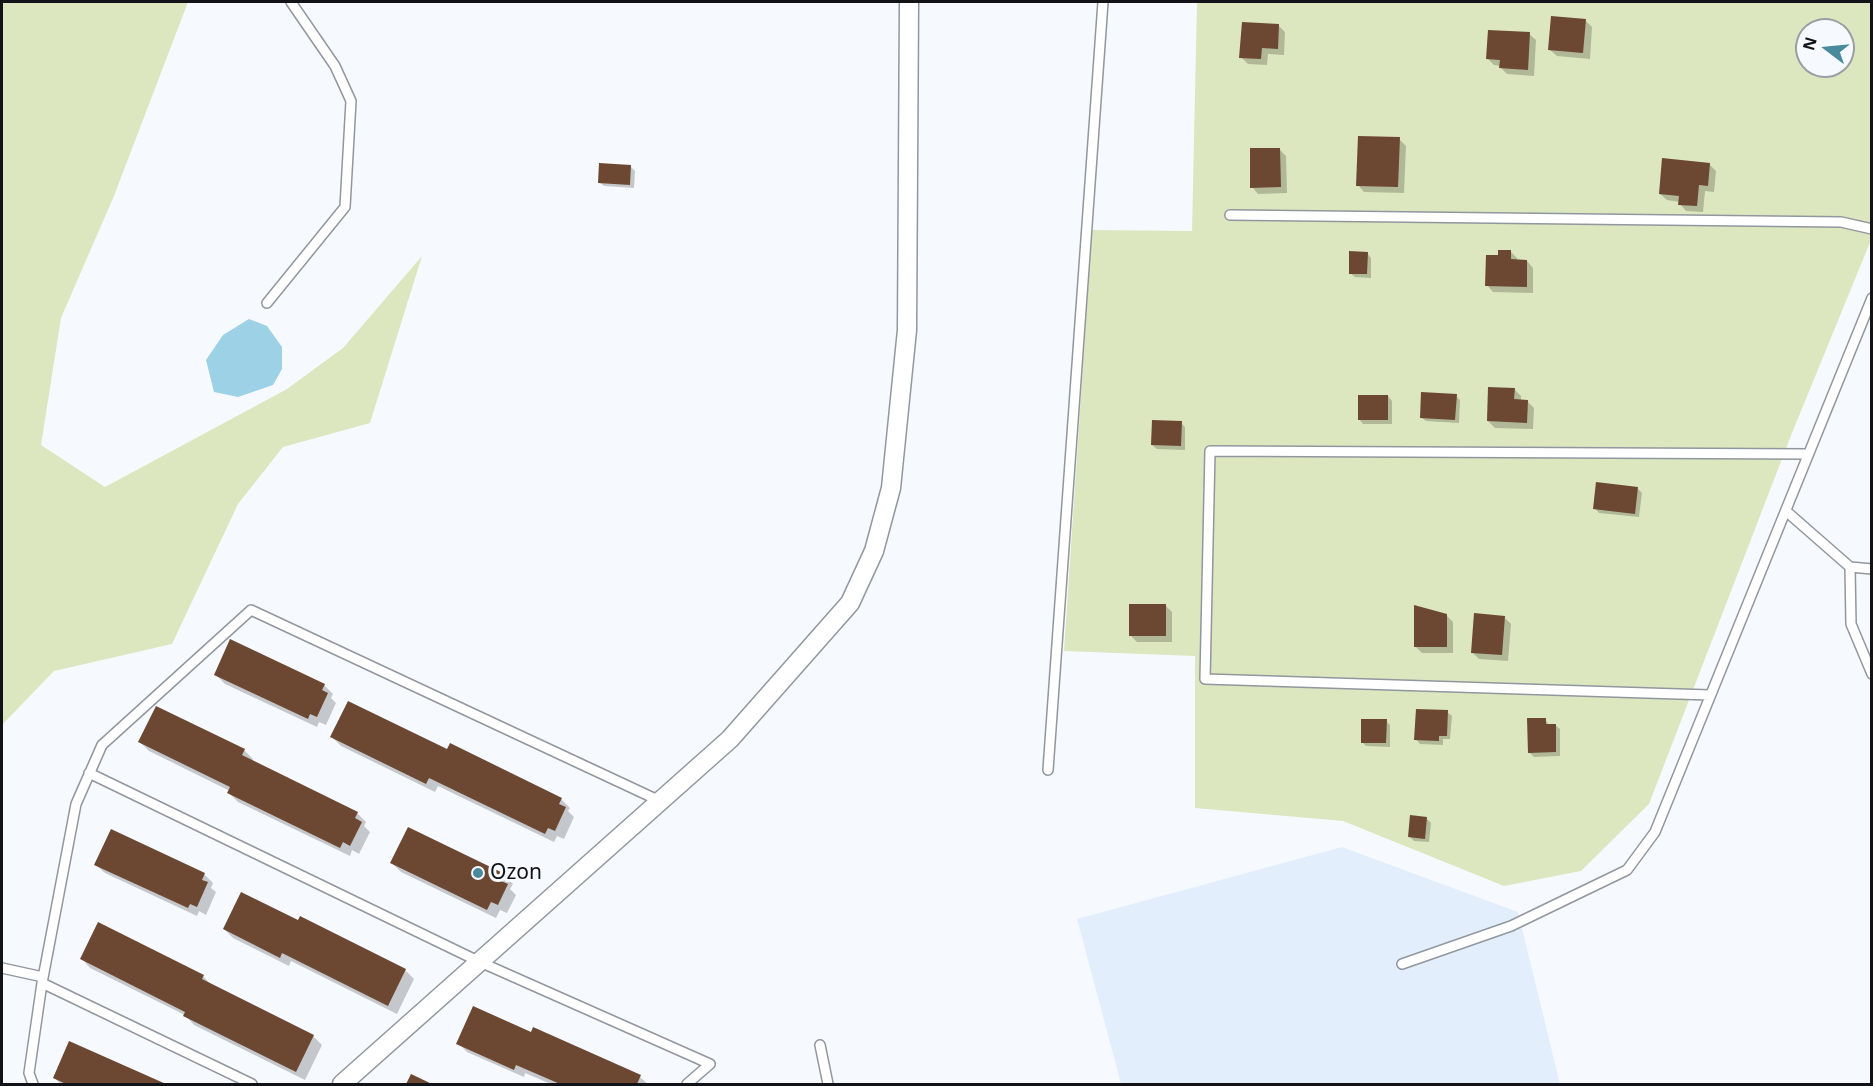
<!DOCTYPE html>
<html>
<head>
<meta charset="utf-8">
<style>
	body { margin:0 }
	#map { position:relative; width:1873px; height:1086px; overflow:hidden; background:#f6faff; font-family:"Noto Sans",sans-serif }
	canvas { display:block }
	.frame { position:absolute; inset:0; border:3px solid #111316; pointer-events:none }
	.north { position:absolute; left:1795px; top:18px; width:60px; height:60px; box-sizing:border-box; background:#f6faff; border:2px solid #9a9ea2; border-radius:50%; rotate:286deg; font-size:16px; font-weight:700; line-height:24px; text-align:center; color:#111316 }
	.north::after { content:''; display:block; margin:auto; width:21px; height:27px; background:#498a9c; clip-path:polygon(50% 0,100% 100%,50% 72%,0 100%) }
</style>
</head>
<body>
<div id="map">
<canvas width="1873" height="1086"></canvas>
<div class="frame"></div>
<div class="north">N</div>
</div>
<script>
const ctx = document.querySelector('canvas').getContext('2d');
ctx.lineJoin = 'round';
function fillPath(path, color) { ctx.fillStyle = color; ctx.fill(path, 'evenodd'); }
function trace(path, color, width, dash) { ctx.strokeStyle = color; ctx.lineWidth = width; ctx.lineCap = dash ? 'butt' : 'round'; ctx.setLineDash(dash || []); ctx.stroke(path); }
function label(font, color, halo, rows, align = 'center') {
  ctx.font = font + ' "Noto Sans",sans-serif'; ctx.lineWidth = 6; ctx.setLineDash([]); ctx.textBaseline = 'middle'; ctx.strokeStyle = halo; ctx.fillStyle = color; for (const [text, x, y, turn = 0] of rows) {
    ctx.save(); ctx.translate(x, y); ctx.rotate((+turn || 0) * Math.PI / 180); ctx.textAlign = isNaN(turn) ? turn : align; if (halo) ctx.strokeText(text, 0, 0); ctx.fillText(text, 0, 0); ctx.restore();
  }
}
fillPath(new Path2D(`
	M1342 847 1518 912 1560 1084H1121L1077 919Z`), '#e3eefd');
fillPath(new Path2D(`
	M2 2H188L114 196 61 318 41 445 105 487 287 389 343 348 422 256 370 423 283 447 238 504 172 644 54 671 2 725Z
	M1197 2H1871V240L1792 433 1649 804 1581 871 1504 886 1343 821 1195 808V656L1064 651 1092 230 1192 231ZM1807 30H1843V66H1807Z`), '#dce7bf');
fillPath(new Path2D(`
	M249 319 267 326 282 347V369L273 385 238 397 214 392 206 360 223 335Z`), '#9dd1e5');
fillPath(new Path2D(`
	M1586 21 1592 27 1590 59 1557 56 1550 50Z
	M1278 25 1285 32 1284 55 1268 54 1267 65 1248 64 1241 57Z
	M1529 34 1536 40 1534 76 1507 74 1501 68V66L1494 65 1488 59Z
	M1399 139 1406 146 1404 193 1364 192 1358 185Z
	M1279 149 1286 156 1287 193 1258 194 1252 187Z
	M1709 164 1716 171 1714 192 1705 191 1703 212 1686 211 1680 204V202L1667 200 1660 194Z
	M631 167 635 171 634 188 604 186 599 182Z
	M1510 251 1517 258V261H1527L1533 268V293L1493 292 1487 285 1499 257Z
	M1367 253 1371 258V278L1355 277 1350 273Z
	M1514 389 1521 396V401H1527L1534 408 1533 429 1495 428 1488 421Z
	M1388 396 1392 401V424H1363L1359 419Z
	M1456 396 1460 400 1459 423 1426 421 1421 417Z
	M1181 423 1185 427V450L1157 449 1152 445Z
	M1638 489 1642 493 1639 517 1599 513 1595 508Z
	M1165 605 1172 612V642H1137L1130 635Z
	M1446 615 1453 622V653H1422L1415 646Z
	M1504 617 1511 624 1508 661 1479 659 1472 652Z
	M216 675 324 685 333 694 331 698 336 703 326 725 319 722 317 727 225 684Z
	M1447 712 1452 716 1450 739H1443V745L1420 744 1416 739Z
	M1545 719 1549 725H1555L1560 729V756L1534 757 1529 752Z
	M1386 721 1390 725V747L1366 746 1362 742Z
	M332 737 448 751 561 799 570 808 568 811 574 817 564 839 557 836 554 842 438 786 435 792 341 746Z
	M140 742 244 750 253 759 252 762 357 813 366 822 364 826 370 832 359 854 352 850 350 856 238 802 229 793 230 791 149 751Z
	M1426 818 1431 823 1429 842 1414 841 1409 836Z
	M392 863 504 875 513 884 510 889 516 895 507 913 500 910 496 918 401 872Z
	M96 865 204 874 213 883 211 888 216 892 206 915 199 911 197 916 105 873Z
	M224 929 405 970 414 979 397 1014 291 961 289 966 233 938Z
	M82 959 203 976 212 986 313 1036 322 1045 305 1080 194 1025 185 1015 90 968Z
	M532 1034 640 1077 648 1084H551L525 1073 524 1077 467 1052 458 1043Z
	M70 1043 162 1084H61L54 1078Z`), '#0003');
fillPath(new Path2D(`
	M1551 16 1586 19 1583 53 1548 50Z
	M1242 22 1279 24 1278 49 1262 48 1261 59 1239 58Z
	M1488 30 1530 32 1528 70 1499 68 1500 60 1486 59Z
	M1358 136 1400 137 1398 187 1356 186Z
	M1250 148H1280L1281 187 1250 188Z
	M1662 158 1710 163 1708 186 1699 185 1697 206 1678 205 1679 196 1659 194Z
	M599 163 631 165 630 185 598 183Z
	M1498 250H1511V259L1527 260V287L1485 286 1486 255H1498Z
	M1349 251 1368 252 1367 274H1349Z
	M1488 387 1515 388 1514 399 1528 400 1527 423 1487 421Z
	M1421 392 1457 394 1455 420 1420 418Z
	M1358 395H1388V420H1358Z
	M1152 420 1182 421 1181 446 1151 445Z
	M1596 482 1638 487 1635 514 1593 509Z
	M1129 604H1166V636H1129Z
	M1414 605 1447 614V647H1414Z
	M1474 613 1505 616 1502 655 1471 653Z
	M230 639 325 684 322 690 328 693 317 717 310 714 308 719 214 675Z
	M348 701 447 749 450 743 562 798 559 804 566 807 555 831 548 828 545 834 429 778 426 784 330 737Z
	M156 706 245 749 242 755 358 812 355 818 362 822 350 846 343 842 340 848 227 793 230 787 138 742Z
	M1416 709 1448 710 1447 736H1439V741L1414 740Z
	M1527 718H1546V724H1556V752L1528 753Z
	M1361 719H1387L1386 743H1361Z
	M1410 815 1427 817 1425 839 1408 837Z
	M408 827 505 874 501 881 508 884 498 905 491 902 487 910 390 863Z
	M111 829 205 873 202 880 208 882 197 907 190 904 188 908 94 865Z
	M241 892 298 920 300 916 406 969 388 1006 282 953 280 958 223 929Z
	M98 922 204 975 202 979 314 1035 296 1072 183 1016 185 1012 80 959Z
	M473 1006 531 1032 533 1027 641 1075 637 1084H560L516 1065 514 1070 456 1044Z
	M69 1041 166 1084H66L53 1078Z
	M411 1074 432 1084H406Z`), '#6c4731');
const lane = new Path2D(`
	M1230 215 1841 222 1872 229
	M267 303 345 207 351 101 335 66 291 2
	M1786 511 1850 567 1872 569
	M1850 567 1851 624 1872 674
	M1710 695 1205 679 1210 451 1808 454
	M1048 770 1103 2
	M89 773 480 962 710 1064 687 1084
	M1402 964 1511 926 1627 870 1655 832 1872 298
	M2 968 43 977
	M42 983 252 1084
	M820 1045 828 1084
	M33 1084 29 1073 42 983 76 804 102 745 251 610 660 801`);
const street = new Path2D(`
	M342 1084 730 739 850 603 874 551 891 488 907 330 909 2`);
trace(lane, '#91979e', 12);
trace(street, '#91979e', 21);
trace(lane, '#fff', 9);
trace(street, '#fff', 18);
for (const [x, y, r, color] of [
	[478,873,6,"#498a9c"]
]) { const dot = new Path2D(); dot.arc(x, y, r, 0, 2 * Math.PI); ctx.fillStyle = color; ctx.fill(dot); trace(dot, '#f6faff', 2); }
label('21px', '#111316', '#f6faff', [
	["Ozon",490,873]
], 'left');
</script>
</body>
</html>
